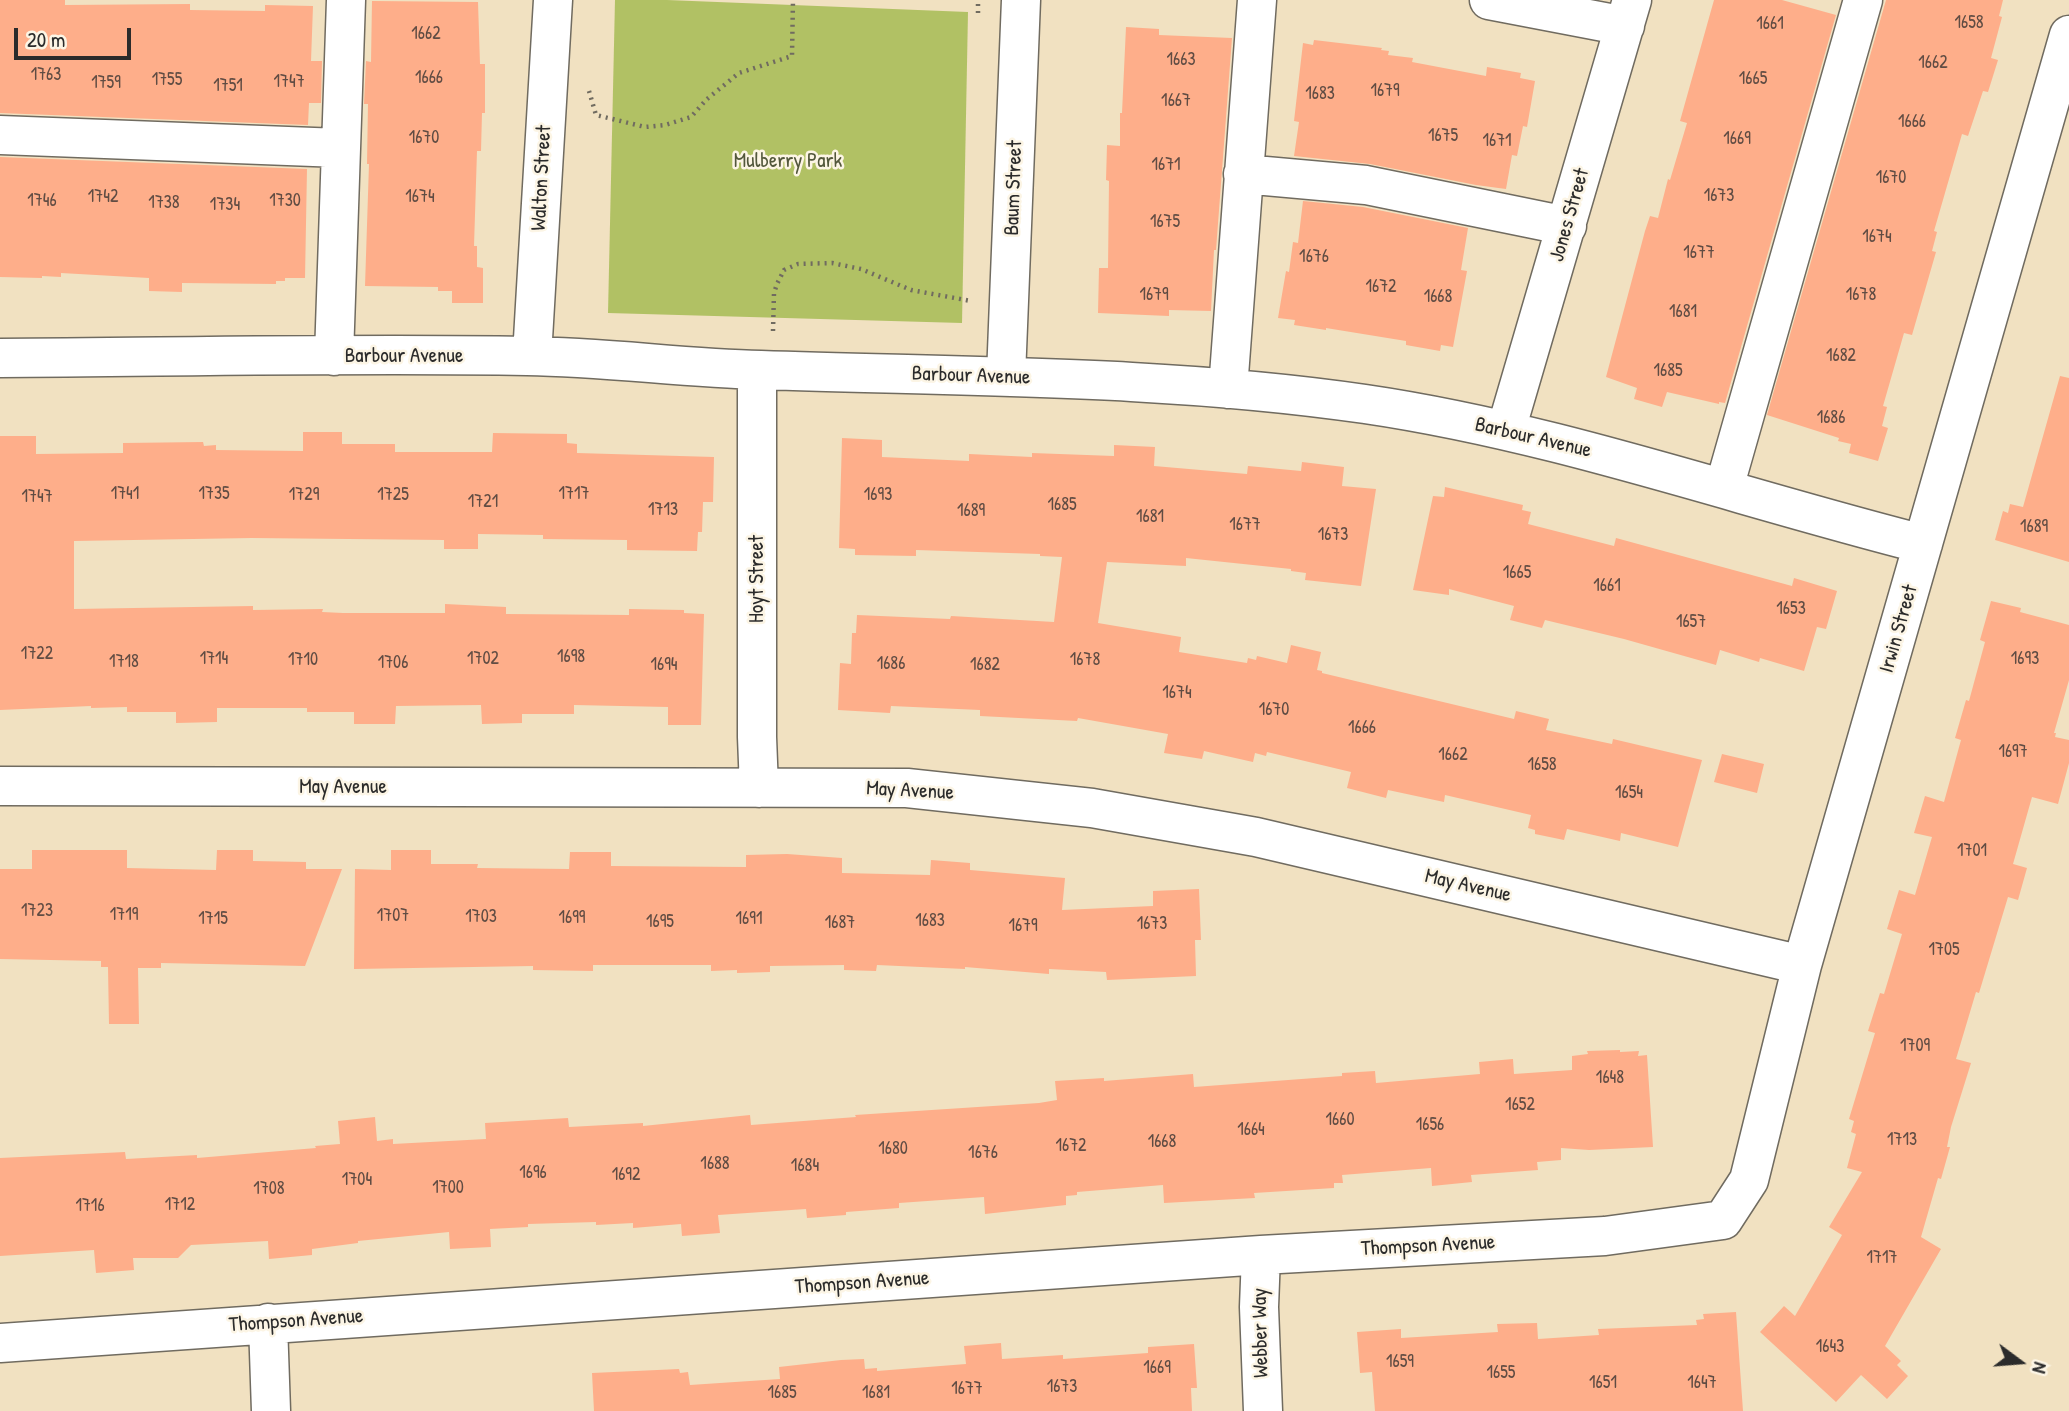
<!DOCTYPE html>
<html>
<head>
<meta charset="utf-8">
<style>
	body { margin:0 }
	#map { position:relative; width:2069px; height:1411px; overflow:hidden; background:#f1e1c1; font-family:"Patrick Hand",sans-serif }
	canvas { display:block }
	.north { position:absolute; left:1985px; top:1327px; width:70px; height:70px; -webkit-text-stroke:5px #fcf5e5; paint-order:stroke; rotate:106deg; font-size:19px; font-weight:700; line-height:28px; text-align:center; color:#2b2b2b }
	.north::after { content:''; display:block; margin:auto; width:24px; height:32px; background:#2b2b2b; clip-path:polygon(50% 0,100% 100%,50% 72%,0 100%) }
	.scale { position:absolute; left:14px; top:28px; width:117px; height:32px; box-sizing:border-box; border:4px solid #2b2b2b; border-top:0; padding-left:9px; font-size:21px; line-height:24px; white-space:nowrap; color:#2b2b2b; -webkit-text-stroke:5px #fcf5e5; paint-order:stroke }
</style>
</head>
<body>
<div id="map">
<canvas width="2069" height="1411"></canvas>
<div class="north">N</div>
<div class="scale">20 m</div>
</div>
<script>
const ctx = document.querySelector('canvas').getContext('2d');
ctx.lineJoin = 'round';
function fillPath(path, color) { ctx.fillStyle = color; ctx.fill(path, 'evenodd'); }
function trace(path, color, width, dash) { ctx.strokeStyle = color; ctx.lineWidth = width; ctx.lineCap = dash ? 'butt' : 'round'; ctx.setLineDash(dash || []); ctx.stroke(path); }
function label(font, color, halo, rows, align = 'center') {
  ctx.font = font + ' "Patrick Hand",sans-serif'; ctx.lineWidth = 5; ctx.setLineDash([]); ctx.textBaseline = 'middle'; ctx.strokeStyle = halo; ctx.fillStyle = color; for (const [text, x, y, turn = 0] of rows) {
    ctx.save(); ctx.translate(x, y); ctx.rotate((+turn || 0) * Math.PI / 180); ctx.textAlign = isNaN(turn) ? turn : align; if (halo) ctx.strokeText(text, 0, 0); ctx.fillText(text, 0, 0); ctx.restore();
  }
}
fillPath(new Path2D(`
	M615 0H667L968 12 962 323 608 313Z`), '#b1c164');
fillPath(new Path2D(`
	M0 0H65V5L190 4V10L265 11V5L313 6 311 61H322L321 103H309L308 125 0 113Z
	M1714 0H1782L1836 15 1725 403 1719 402V404L1667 392 1662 407 1634 399 1637 388 1606 377 1645 231 1650 216 1658 218 1668 179 1670 180 1687 123 1680 121Z
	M1886 0H2003L1999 16 2002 17 1991 58 1998 60 1988 92 1983 91 1968 136 1962 134 1934 231 1937 232 1932 251 1936 252 1912 335 1904 333 1883 406 1887 407 1882 426 1888 428 1878 461 1849 453 1851 444 1838 441 1839 438 1767 415Z
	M372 1 478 2 480 64H485V113H482L481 151H477L474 246H477V267L483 268V303H452V291H438V287L365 286 369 164H367L368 104H364L366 61 371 62Z
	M1126 27 1159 29V35L1232 38 1216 250H1214L1211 311 1169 310V316L1098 313 1099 268H1108L1109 181 1106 180 1107 145 1120 146V113H1122Z
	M1314 40 1382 48 1381 50 1389 51 1388 55 1413 58 1412 62 1486 76 1487 67 1521 73 1520 78 1535 81 1527 127 1523 126 1517 156 1512 155 1506 189 1476 185 1370 164 1294 156 1299 122 1294 121 1303 43 1313 45Z
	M0 157 307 169 305 278H285V281H276V284L182 283V292L149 291V278L61 273V277L42 276V278L0 277Z
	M1303 201 1363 207 1468 228 1461 270 1467 271 1453 347 1441 345 1440 351 1406 345V341L1326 328V330L1294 325 1295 320 1278 318 1286 271 1289 272 1293 242 1298 243Z
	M2060 376 2069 378V562L1995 540 2003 511 2008 513 2010 504 2023 507Z
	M303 432H342V444H395V452H492L493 433 567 434V443L577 444V453L714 457 713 502H703L702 532H698L697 551 627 550V540L543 539V535L478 534V549H444V540L252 538 74 541V609L253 606V610L323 609 322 612 343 613H445V604L506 607V614L629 615V609L684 610V613L704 614 701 725H668V707L574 705V714H522V723L482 724 481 705 396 706 395 724H354V712H307V708H217V722L176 723V712H127V707L91 708V706L0 710V436H36V454L123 453V443L203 442 204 446 216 445V450L303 451Z
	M842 438 882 440V457L969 461V454L1032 457V453L1114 456V445L1155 447 1154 466 1247 474 1248 466 1301 471 1302 462 1344 467 1342 486 1376 489 1361 586 1305 580 1306 573 1291 571V569L1186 558V566L1107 562 1098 623 1181 637 1179 652 1247 663 1248 658 1256 660 1257 656 1287 663 1291 645 1321 652 1317 670 1322 671V673L1514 719 1516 711 1549 719 1546 730 1612 744 1613 739 1702 760 1678 847 1621 833 1620 841 1567 829 1564 840 1535 834V830L1528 828 1531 815 1445 795 1444 802 1388 790 1386 798 1347 788 1351 772 1267 752 1266 756 1255 753 1253 762 1204 751 1202 759 1164 753 1168 734 1078 718 1077 721 980 716V710L891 706 890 713 838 710 840 663 851 664 852 633H856L857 615 950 619 951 616 1054 622 1062 557 1040 556V554L916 550V556L855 555V549L839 548Z
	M1445 487 1523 505 1522 510 1531 512 1528 524 1614 546 1616 538 1792 586 1794 578 1837 591 1826 629 1817 627 1804 671 1760 658 1759 662 1720 650 1716 665 1624 639 1545 620 1542 628 1510 620 1514 606 1449 589V595L1413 590 1433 496 1444 497Z
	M1991 601 2021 608 2020 612 2069 625V680L2054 733H2056L2055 737 2069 740V763L2058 804 2032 797 2013 864 2027 868 2018 900 2008 897 1979 993 1976 992 1956 1059 1971 1063 1951 1127 1947 1147H1950L1941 1179 1938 1178 1921 1237 1941 1249 1885 1346 1901 1361 1897 1365 1908 1376 1887 1399 1861 1375 1836 1402 1760 1332 1784 1306 1795 1316 1842 1235 1829 1227 1862 1172 1847 1168 1856 1134 1851 1132 1854 1121 1849 1119 1875 1033 1868 1031 1880 993 1884 994 1902 934 1887 929 1899 890 1915 895 1932 837 1914 833 1925 796 1944 802 1961 740 1955 738 1966 700 1969 701 1985 642 1980 640Z
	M1722 754 1764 764 1757 793 1714 782Z
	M32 850H127V868L216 870 217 850H253V861L306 862V869H342L305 966 161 963V968H138L139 1024H109L108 967H101V961L0 959V869H32Z
	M391 850H431V864H478L477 868 569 869 570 852H611V866L746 867V855L787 854 842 858V873L930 875 931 860 970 863V870L1065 878 1062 910 1153 906V891L1199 889 1201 940H1195L1196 976 1107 980 1106 972 1049 969V974L965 967V969L877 965 876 971 844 970V965L770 966V972L737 973V970L711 971V965H593V971L533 970V966L354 969 355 869 391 870Z
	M1620 1050V1052L1639 1051 1638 1056 1647 1055 1653 1147 1589 1150 1561 1148V1160L1537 1162 1538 1170 1471 1175 1472 1182 1432 1186 1431 1168 1342 1175 1343 1183H1334V1188L1254 1193 1255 1198 1164 1203 1163 1185 1077 1192V1195L1066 1196V1205L985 1214 984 1197 899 1203V1208L846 1212V1215L807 1218 806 1209 718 1215 720 1233 682 1236 681 1224 633 1228V1223L596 1225V1222L528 1224V1227L490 1229 491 1247 450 1249 449 1232 358 1241V1243L312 1249V1255L269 1259 268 1241 191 1245 178 1258H133L134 1270 96 1273 94 1250 0 1256V1158L125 1152 126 1159 197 1155V1158L316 1148 315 1146 340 1144 338 1121 375 1117 377 1141 393 1139V1144L486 1139 485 1123 568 1118 569 1127 643 1123V1126L750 1115 751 1125 856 1117 855 1115 1039 1103 1057 1100 1055 1081 1104 1078V1081L1193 1074 1194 1087 1342 1076V1073L1375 1071 1376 1083 1480 1074 1479 1062 1513 1059 1514 1074 1572 1070V1056L1588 1054 1587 1051Z
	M1736 1312 1743 1411H1375L1372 1372 1360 1373 1357 1332 1401 1329V1338L1498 1332 1497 1324 1537 1323 1538 1339 1599 1335 1598 1329 1697 1325 1696 1320 1704 1319 1703 1314Z
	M1001 1343 1002 1359 1063 1355V1359L1148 1353V1347L1194 1344 1197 1388H1191L1192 1411H594L592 1373 679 1369 680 1373 688 1372 690 1385 780 1379 779 1367 841 1360 864 1359 865 1369 877 1368V1371L966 1364 964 1346Z`), '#feae8a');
const minor = new Path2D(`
	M1489 0 1625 26
	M0 135 340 148
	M1243 174 1366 185 1567 226
	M334 356 346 0
	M532 356 553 0
	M0 358C176 357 352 353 527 356 605 357 683 368 761 370 962 377 1165 375 1365 404 1556 432 1737 497 1923 544
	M757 370V737L759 788
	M1006 376 1021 0
	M1228 389 1257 0
	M1506 430 1632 0
	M1724 488 1863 0
	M0 786 907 788 1092 808 1256 837 1802 965
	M1261 1255 1259 1307 1263 1411
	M268 1323 271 1411
	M0 1343 1261 1255 1605 1236 1723 1220 1749 1180 1802 965 2069 35`);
trace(minor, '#706b60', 41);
trace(new Path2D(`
	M978 13V0
	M589 91 596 115 645 127 665 125 691 117 707 99 739 73 792 56 793 0
	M773 331 774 293 777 284 784 270 798 264 832 263 861 269 911 290 971 301`), '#706b60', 4.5, [2, 5]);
trace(minor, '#fff', 38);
label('18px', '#604c43', null, [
	["1658",1969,23],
	["1661",1770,24],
	["1662",426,34],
	["1663",1181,60],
	["1662",1933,63],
	["1763",46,75],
	["1666",429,78],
	["1665",1753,79],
	["1755",167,80],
	["1747",289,82],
	["1759",106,83],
	["1751",228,86],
	["1679",1385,91],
	["1683",1320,94],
	["1667",1176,101],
	["1666",1912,122],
	["1675",1443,136],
	["1670",424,138],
	["1669",1737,139],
	["1671",1497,141],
	["1671",1166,165],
	["1670",1891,178],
	["1673",1719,196],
	["1742",103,197],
	["1674",420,197],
	["1746",42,201],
	["1730",285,201],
	["1738",164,203],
	["1734",225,205],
	["1675",1165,222],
	["1674",1877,237],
	["1677",1699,253],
	["1676",1314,257],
	["1672",1381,287],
	["1679",1154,295],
	["1678",1861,295],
	["1668",1438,297],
	["1681",1683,312],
	["1682",1841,356],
	["1685",1668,371],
	["1686",1831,418],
	["1741",125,494],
	["1735",214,494],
	["1717",574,494],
	["1729",304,495],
	["1725",393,495],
	["1693",878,495],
	["1747",37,497],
	["1721",483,502],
	["1685",1062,505],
	["1713",663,510],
	["1689",971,511],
	["1681",1150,517],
	["1677",1245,525],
	["1689",2034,527],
	["1673",1333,535],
	["1665",1517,573],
	["1661",1607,586],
	["1653",1791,609],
	["1657",1691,622],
	["1722",37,654],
	["1698",571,657],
	["1714",214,659],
	["1702",483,659],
	["1693",2025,659],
	["1710",303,660],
	["1678",1085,660],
	["1718",124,662],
	["1706",393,663],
	["1686",891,664],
	["1694",664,665],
	["1682",985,665],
	["1674",1177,693],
	["1670",1274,710],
	["1666",1362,728],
	["1697",2013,752],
	["1662",1453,755],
	["1658",1542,765],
	["1654",1629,793],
	["1701",1972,851],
	["1723",37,911],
	["1719",124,915],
	["1707",393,916],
	["1703",481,917],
	["1699",572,918],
	["1715",213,919],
	["1691",749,919],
	["1683",930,921],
	["1695",660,922],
	["1687",840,923],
	["1673",1152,924],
	["1679",1023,926],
	["1705",1944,950],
	["1709",1915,1046],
	["1648",1610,1078],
	["1652",1520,1105],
	["1660",1340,1120],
	["1656",1430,1125],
	["1664",1251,1130],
	["1713",1902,1140],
	["1668",1162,1142],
	["1672",1071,1146],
	["1680",893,1149],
	["1676",983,1153],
	["1688",715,1164],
	["1684",805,1166],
	["1696",533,1173],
	["1692",626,1175],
	["1704",357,1180],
	["1700",448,1188],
	["1708",269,1189],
	["1712",180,1205],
	["1716",90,1206],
	["1717",1882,1258],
	["1643",1830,1347],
	["1659",1400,1362],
	["1669",1157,1368],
	["1655",1501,1373],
	["1651",1603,1383],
	["1647",1702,1383],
	["1673",1062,1387],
	["1677",967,1389],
	["1685",782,1393],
	["1681",876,1393]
]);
label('21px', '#53583c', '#fcf5e5', [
	["Mulberry Park",788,161]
]);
label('21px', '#2b2b2b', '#fcf5e5', [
	["Walton Street",542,178,-87],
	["Baum Street",1014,188,-88],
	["Jones Street",1570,215,-74],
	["Barbour Avenue",404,356],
	["Barbour Avenue",971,376,2],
	["Barbour Avenue",1533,438,13],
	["Hoyt Street",757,579,-90],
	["Irwin Street",1899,629,-74],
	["May Avenue",343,787],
	["May Avenue",910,791,3],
	["May Avenue",1468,886,13],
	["Thompson Avenue",1428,1246,-3],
	["Thompson Avenue",862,1283,-4],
	["Thompson Avenue",296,1321,-4],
	["Webber Way",1261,1333,-91]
]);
</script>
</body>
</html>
